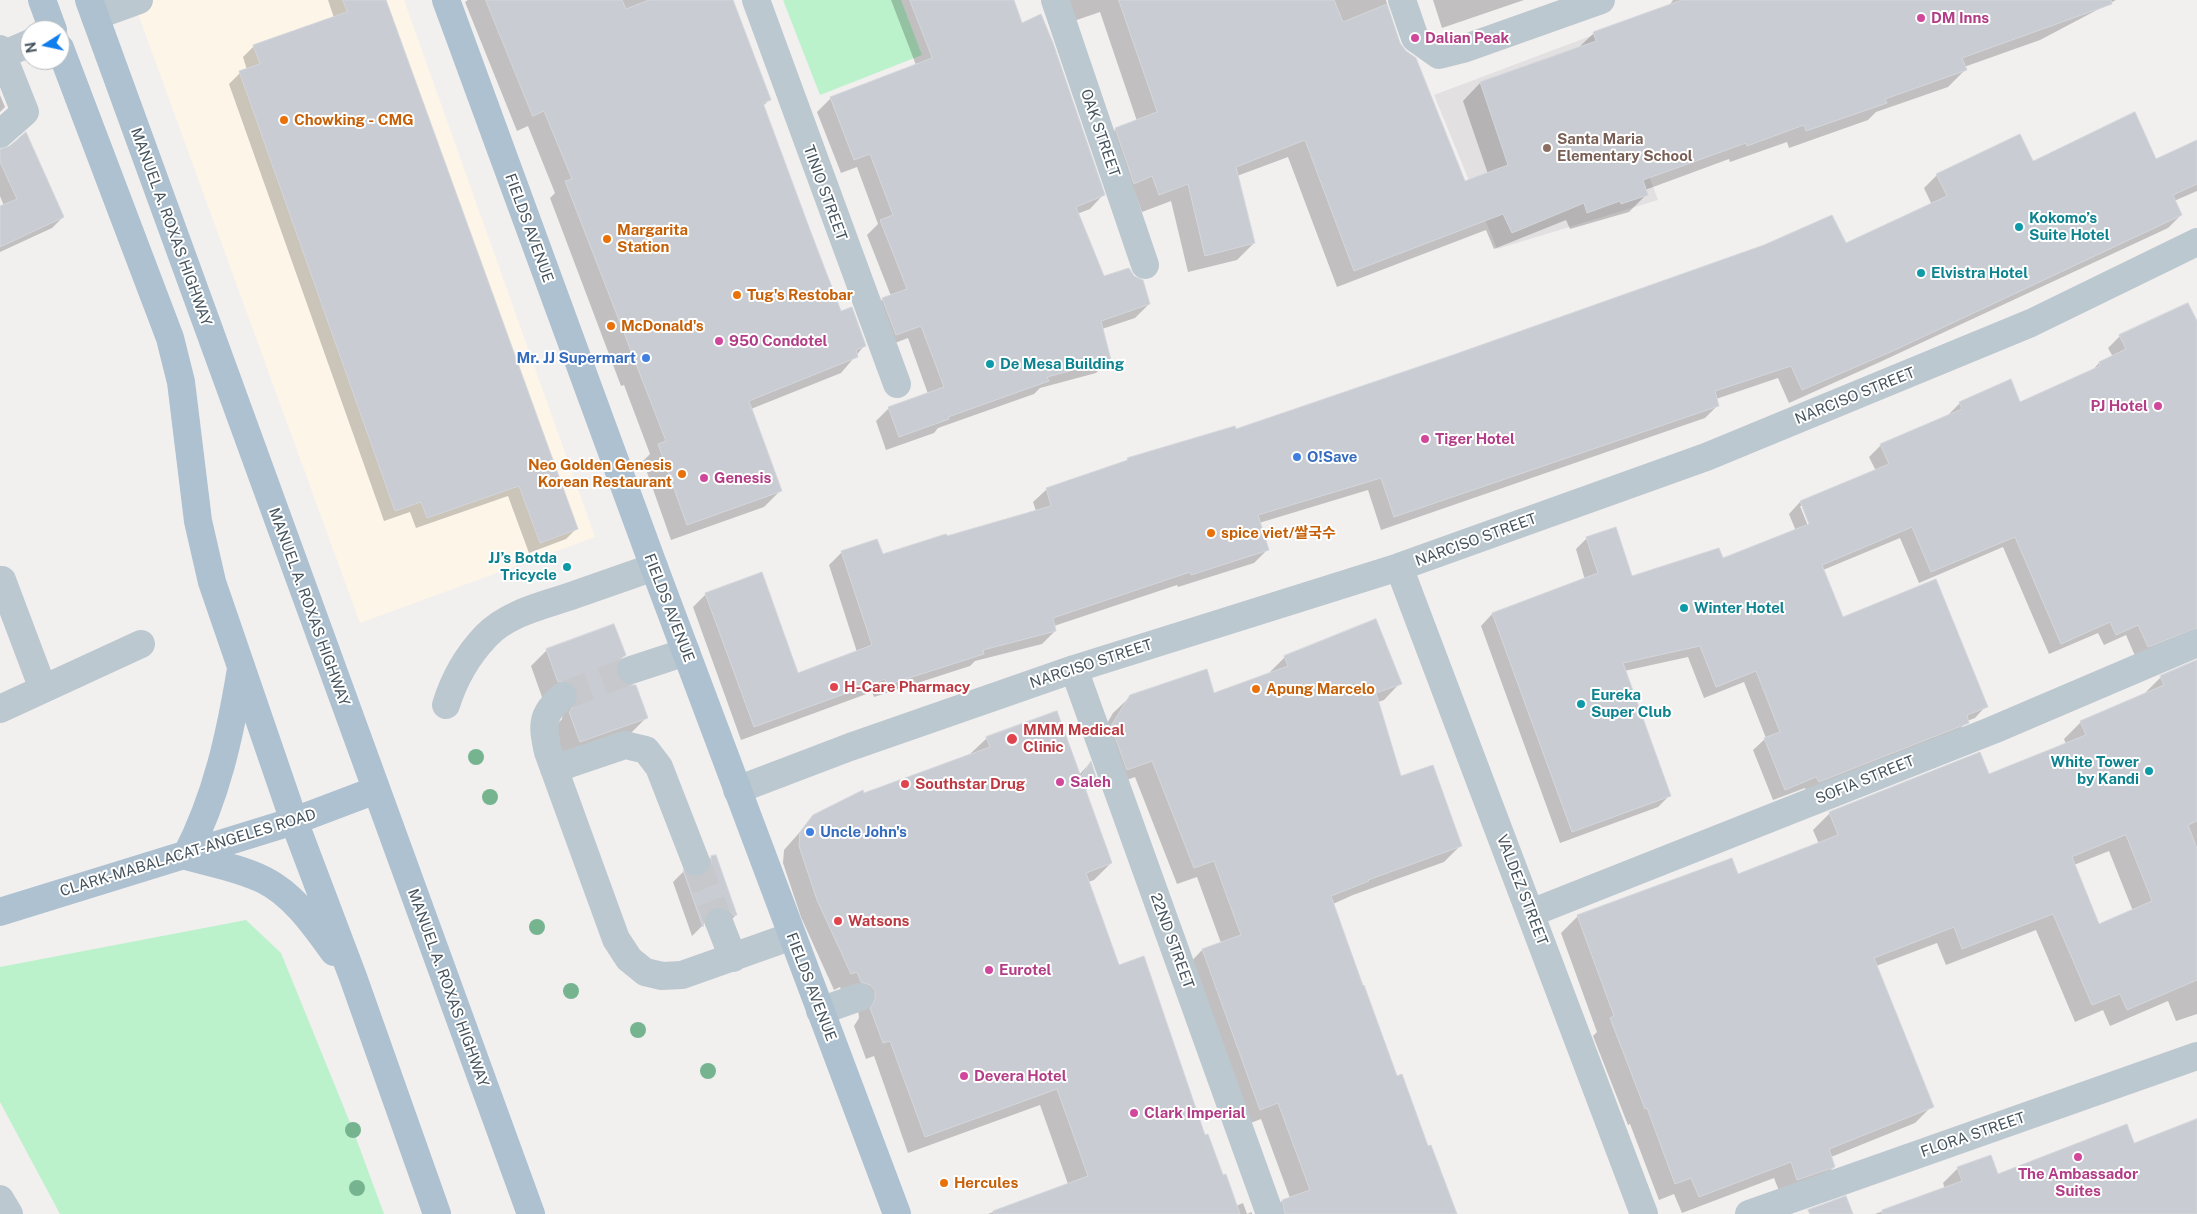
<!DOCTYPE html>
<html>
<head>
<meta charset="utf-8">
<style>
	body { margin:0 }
	#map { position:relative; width:2197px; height:1214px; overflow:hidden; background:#f2efef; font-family:"Public Sans",sans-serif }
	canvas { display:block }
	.north { position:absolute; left:20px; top:20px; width:50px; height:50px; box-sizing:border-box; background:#fff; border:1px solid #b5bbbf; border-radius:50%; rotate:260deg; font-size:14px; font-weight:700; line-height:20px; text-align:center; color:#46545e }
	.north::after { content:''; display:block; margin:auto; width:18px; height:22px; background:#0e7eed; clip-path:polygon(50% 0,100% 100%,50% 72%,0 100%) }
</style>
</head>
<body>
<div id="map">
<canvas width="2197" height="1214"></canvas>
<div class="north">N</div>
</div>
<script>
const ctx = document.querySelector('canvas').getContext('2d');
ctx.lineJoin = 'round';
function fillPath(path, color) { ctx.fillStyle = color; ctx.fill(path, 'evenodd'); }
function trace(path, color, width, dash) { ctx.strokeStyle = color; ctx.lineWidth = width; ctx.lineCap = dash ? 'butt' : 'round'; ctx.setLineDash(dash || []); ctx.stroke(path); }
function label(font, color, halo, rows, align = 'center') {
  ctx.font = font + ' "Public Sans","Noto Sans KR",sans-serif'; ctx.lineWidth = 4; ctx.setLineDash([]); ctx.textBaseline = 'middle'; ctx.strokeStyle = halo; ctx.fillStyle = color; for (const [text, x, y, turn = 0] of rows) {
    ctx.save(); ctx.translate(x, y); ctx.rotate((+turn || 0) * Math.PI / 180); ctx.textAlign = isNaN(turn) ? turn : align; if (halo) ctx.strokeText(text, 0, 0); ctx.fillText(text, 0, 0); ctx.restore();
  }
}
fillPath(new Path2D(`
	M133 0H404L595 537 360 623Z`), '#fdf5e8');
fillPath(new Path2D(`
	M1596 34 1658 200 1497 249 1434 95Z`), '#e3e0e1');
fillPath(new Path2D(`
	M783 0H901L922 55 820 95Z
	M246 920 281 953 353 1130 384 1214H60L0 1102V967Z`), '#bbf2cc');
fillPath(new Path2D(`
	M328 0H385L577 528 566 539 529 553 508 496 416 528 410 512 384 521 229 84 240 73 247 70 243 57 254 46 334 18Z
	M468 0H731L769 100 763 106 841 313 865 345 841 373 751 409 780 491 764 507 671 540 643 461 650 454 624 385 621 386 550 198 555 193 528 126 517 131 465 2Z
	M891 0H1012L1021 24 1103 195 1090 209 1077 214 1103 278 1149 304 1135 318 1102 329 1110 359 1096 373 1040 388 1034 394 938 428 934 433 886 450 876 421 889 408 928 394 908 338 882 348 869 312 883 299 891 296 867 235 878 224 857 167 841 173 817 112 831 98 916 65Z
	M1057 0H1386L1399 44 1464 183 1488 174 1463 101 1480 83 1578 48 1594 33 1669 6 1673 0H2116L2040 40 1964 67 1965 70 1948 87 1876 112 1868 120 1789 148 1787 142 1730 162 1729 159 1645 190 1647 194 1629 212 1570 229 1566 220 1494 249 1486 230 1337 287 1288 157 1237 176 1254 243 1237 260 1188 272 1171 201 1142 212 1135 193 1116 200 1098 146 1116 129 1137 121 1100 12 1065 24Z
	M1433 0H1524L1442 28Z
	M0 95 5 107 0 112Z
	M25 134 63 217 52 228 0 252V208L4 206 0 196V150H4Z
	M2197 141V191L2174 201 2181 215 2168 228 1880 362 1789 403 1778 378 1716 399 1718 405 1705 418 1381 530 1368 490 1259 523 1267 550 1254 563 1178 587 1177 585 1054 626 1055 631 1042 644 975 661 970 666 874 697 872 692 741 740 693 607 706 594 797 674 857 652 829 565 842 552 882 556 1036 511 1033 502 1046 490 1123 463 1128 459 1235 431 1845 245 1932 205 1924 188 1937 175 2032 162 2155 160Z
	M2197 320V631L2136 658 2126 635 2104 645 2098 633 2049 654 2003 547 1919 583 1900 538 1823 570 1842 619 1986 706 1975 718 1967 721 1956 734 1807 793 1805 788 1773 800 1753 750 1766 738 1744 682 1704 698 1688 657 1624 671 1670 795 1658 807 1560 843 1481 626 1492 614 1585 580 1576 549 1587 538 1631 578 1723 560 1796 531 1789 514 1800 502 1876 471 1869 457 1881 445 1949 416 1948 415 1960 403 2019 404 2091 372 2099 363 2113 357 2108 348 2120 336ZM1800 506H1803L1813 530 1810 531Z
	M547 650 624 655 616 663 615 676 646 718 630 734 563 758 553 729 562 719 563 709 552 697H542L531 666Z
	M1285 657 1400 683 1384 700 1378 702 1401 778 1461 845 1444 862 1353 895 1333 904 1397 1077 1455 1214H1269L1282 1201 1290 1198 1261 1119 1243 1126 1186 967 1202 950 1221 943 1197 877 1177 884 1135 777 1110 786 1095 744 1113 713 1131 696 1213 694 1268 674Z
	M2197 661V1014L2176 1021 2168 1001 2110 1026 2103 1010 2075 1022 2036 930 1946 965 1937 943 1876 966 1932 1106 1915 1123 1831 1157 1834 1167 1817 1184 1781 1196 1774 1178 1682 1213 1674 1194 1659 1200 1630 1124 1628 1125 1593 1036 1597 1032 1561 933 1578 916 1737 875 1819 844 1813 830 1830 813 1988 776 2066 744 2064 739 2081 722 2144 694 2161 677ZM2109 851 2133 911 2098 926 2074 865Z
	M987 738 1079 775 1090 763 1096 780 1085 791 1111 863 1094 880 1088 882 1118 966 1204 1137 1236 1206 1243 1203 1247 1214 1252 1212V1214H988L1068 1184 1040 1105 908 1153 874 1056 866 1059 854 1026 859 1018 858 1008 844 998 840 987 834 990 801 917 783 863 784 850 814 816 863 794 970 754Z
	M711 858 736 915 725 926 710 917 704 918 702 926 692 936 673 882 683 872 693 879 701 877 700 869Z
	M2197 1120V1214H1875L1945 1189 1943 1183 1958 1168 1997 1176 2133 1144Z`), '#0003');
const building = new Path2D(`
	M343 0H386L578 529 540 543 519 486 427 518 421 502 395 511 239 71 260 64 253 45 347 12Z
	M486 0H622L626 9 649 0H733L771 100 763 103 810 230 841 311 852 307 866 346 856 350 858 357 749 401 782 491 687 525 658 444 666 441 565 181 572 179 544 111 533 116Z
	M910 0H1014L1022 23 1041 14 1053 43 1105 195 1076 207 1104 276 1129 268 1134 276 1143 280 1150 304 1101 321 1111 360 1047 377 1049 381 948 417 949 419 899 437 888 407 944 387 921 326 896 335 882 298 907 289 880 220 893 215 870 154 854 160 830 97 932 58Z
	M1119 0H1334L1343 22 1387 4 1400 43 1406 51 1416 58 1465 181 1508 165 1480 82 1596 41 1593 32 1682 0H2111L2112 4 1962 58 1967 70 1885 99 1887 103 1806 131 1804 125 1747 146 1746 143 1643 180 1648 195 1621 204 1620 201 1587 213 1584 203 1512 233 1503 214 1354 271 1305 140 1236 167 1255 243 1205 256 1188 184 1159 195 1152 176 1134 184 1115 128 1157 112Z
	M2135 112 2156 159 2197 140V184L2173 195 2182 215 1895 350 1802 390 1791 366 1715 391 1719 406 1394 517 1381 478 1258 515 1269 550 1191 575 1190 572 1053 618 1056 631 983 650 984 654 887 685 885 679 754 727 705 593 762 572 798 673 872 645 841 551 877 539 883 554 946 534 947 536 1051 506 1046 488 1128 460 1127 458 1235 426 1236 429 1453 355 1764 245 1832 215 1846 243 1947 196 1936 174 2020 134 2033 161Z
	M26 132 64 217 0 247V206L17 199 0 162V149L10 146Z
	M2188 303 2197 321V628L2148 647 2138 625 2116 635 2110 622 2061 644 2015 537 1931 572 1912 527 1822 565 1843 617 1936 579 1988 707 1967 715 1969 723 1819 782 1816 777 1785 790 1764 738 1780 732 1756 671 1716 687 1700 646 1623 663 1671 796 1572 832 1492 613 1598 573 1586 537 1616 527 1632 576 1719 548 1723 558 1809 524 1800 501 1889 464 1880 444 1962 409 1959 402 2011 379 2020 402 2100 366 2099 362 2126 349 2119 335Z
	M1376 619 1402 684 1376 693 1401 776 1433 765 1462 846 1368 880 1369 881 1331 896 1363 986 1364 985 1397 1076 1402 1074 1428 1146 1431 1145 1457 1214H1285L1282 1200 1310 1190 1278 1103 1260 1110 1202 949 1241 935 1214 861 1194 868 1152 761 1127 770 1111 726 1130 695 1207 669 1214 693 1288 666 1284 656Z
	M614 624 626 655 619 660 616 666V675L621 682 627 685H636L648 718 580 742 569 712 578 701V692L574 685 568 681 558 682 546 649Z
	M2197 660V821L2188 825 2197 849V980L2127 1010 2120 994 2092 1005 2053 914 1962 949 1954 927 1874 958 1934 1107 1829 1149 1835 1167 1797 1180 1791 1162 1699 1197 1691 1178 1675 1184 1647 1108 1645 1109 1610 1018 1614 1016 1577 915 1732 858 1738 874 1838 835 1829 812 1980 752 1989 774 2086 735 2080 721 2164 685 2160 676ZM2126 835 2152 901 2099 924 2072 857Z
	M1057 711 1081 777 1091 761 1097 780 1084 785 1112 863 1086 873 1119 965 1144 956 1205 1135 1208 1134 1223 1175 1226 1174 1240 1214H994L993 1211 1088 1176 1057 1089 925 1137 890 1041 883 1043 870 1008 875 1000V991L870 985 861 982 857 972 851 974 817 900 799 846 800 832 813 815 863 790 864 793 990 747 986 737Z
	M716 855 737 915 734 916 729 910 722 907H714L707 913 703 927 683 870 693 877 702 876 708 871 711 865V856Z
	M2197 1119V1214H1882V1210L1962 1181 1957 1167 1991 1155 1998 1174 2127 1124 2134 1143Z
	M1846 1196 1853 1214H1810L1808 1210Z`);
fillPath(building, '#c9ccd2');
trace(building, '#d3d6db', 1);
trace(new Path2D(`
	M563 696 631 670
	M696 862 719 922`), '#c7c8cb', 28, [28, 14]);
trace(new Path2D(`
	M756 0 897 384
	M1055 0 1145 265
	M1402 0 1415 38 1439 55 1463 49 1601 0
	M95 16 139 0
	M0 49 25 112 0 134
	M0 56 30 43
	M1399 567 1644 1214
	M2 580 43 689
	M1074 669 1270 1214
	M631 670 686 652
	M563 696C541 714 542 725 548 752L616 939 629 959 645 972 662 976 682 975 792 936
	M446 705C454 679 467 656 486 636 508 613 542 606 571 596 599 586 626 577 654 567
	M0 709 141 644
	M554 769 625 745 646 750 659 767 696 862
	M737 790 850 747 1074 669 1399 567 1706 457 2031 323 2197 242
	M1531 913 1993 730 2197 643
	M719 922 733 958
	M820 1011 860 997
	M0 1199 9 1214
	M1749 1214 2197 1056`), '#bcc8cf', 28);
trace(new Path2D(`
	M42 0 53 30
	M89 0 531 1214
	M446 0 654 567 897 1214
	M60 48 170 338 181 382 198 521 212 582 294 821 353 977 437 1214
	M186 856C211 863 240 868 264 880 294 895 315 926 334 952
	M186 856C217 796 230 735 241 669
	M0 912 294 821 376 790`), '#adc1d0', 28);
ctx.fillStyle = '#76b490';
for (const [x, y] of [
	[476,757],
	[490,797],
	[537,927],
	[571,991],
	[638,1030],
	[708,1071],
	[353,1130],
	[357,1188]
]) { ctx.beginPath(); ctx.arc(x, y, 8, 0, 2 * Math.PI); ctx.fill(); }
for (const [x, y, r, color] of [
	[1921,18,5,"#d1479c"],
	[1415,38,5,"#d1479c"],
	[284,120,5,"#e8710a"],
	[1547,148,5,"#8d6e63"],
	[2019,227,5,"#0f9aa8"],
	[607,239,5,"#e8710a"],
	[1921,273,5,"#0f9aa8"],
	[737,295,5,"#e8710a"],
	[611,326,5,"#e8710a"],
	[719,341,5,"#d1479c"],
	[646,358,5,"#3f7fe0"],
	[990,364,5,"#0f9aa8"],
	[2158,406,5,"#d1479c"],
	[1425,439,5,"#d1479c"],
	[1297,457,5,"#3f7fe0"],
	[682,474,5,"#e8710a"],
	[704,478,5,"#d1479c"],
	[1211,533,5,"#e8710a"],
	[567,567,5,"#0f9aa8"],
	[1684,608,5,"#0f9aa8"],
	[834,687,5,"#e0444e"],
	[1256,689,5,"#e8710a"],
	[1581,704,5,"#0f9aa8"],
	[1012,739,6,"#e0444e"],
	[2149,771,5,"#0f9aa8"],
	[1060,782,5,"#d1479c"],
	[905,784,5,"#e0444e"],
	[810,832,5,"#3f7fe0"],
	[838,921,5,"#e0444e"],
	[989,970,5,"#d1479c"],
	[964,1076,5,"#d1479c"],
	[1134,1113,5,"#d1479c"],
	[2078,1157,5,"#d1479c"],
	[944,1183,5,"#e8710a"]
]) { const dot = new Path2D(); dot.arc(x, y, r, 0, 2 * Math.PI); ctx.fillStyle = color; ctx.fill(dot); trace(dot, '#fff', 2); }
label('bold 15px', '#b23c85', '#fff', [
	["DM Inns",1931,18],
	["Dalian Peak",1425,38],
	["950 Condotel",729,341],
	["PJ Hotel",2148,406,"right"],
	["Tiger Hotel",1435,439],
	["Genesis",714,478],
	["Saleh",1070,782],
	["Eurotel",999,970],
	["Devera Hotel",974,1076],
	["Clark Imperial",1144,1113],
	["The Ambassador",2078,1174,"center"],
	["Suites",2078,1191,"center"]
], 'left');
label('bold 15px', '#c56008', '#fff', [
	["Chowking - CMG",294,120],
	["Margarita",617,230],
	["Station",617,247],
	["Tug's Restobar",747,295],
	["McDonald's",621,326],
	["Neo Golden Genesis",672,465,"right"],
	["Korean Restaurant",672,482,"right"],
	["spice viet/쌀국수",1221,533],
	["Apung Marcelo",1266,689],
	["Hercules",954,1183]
], 'left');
label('15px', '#46545e', '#fff', [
	["OAK STREET",1100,133,71],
	["TINIO STREET",825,193,70],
	["MANUEL A. ROXAS HIGHWAY",171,227,70],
	["FIELDS AVENUE",529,228,70],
	["NARCISO STREET",1855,396,-22],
	["NARCISO STREET",1476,540,-20],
	["MANUEL A. ROXAS HIGHWAY",309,607,70],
	["FIELDS AVENUE",669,608,69],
	["NARCISO STREET",1091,664,-18],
	["SOFIA STREET",1865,780,-22],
	["CLARK-MABALACAT-ANGELES ROAD",188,853,-17],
	["VALDEZ STREET",1522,890,69],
	["22ND STREET",1172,941,70],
	["FIELDS AVENUE",811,987,69],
	["MANUEL A. ROXAS HIGHWAY",448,988,70],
	["FLORA STREET",1973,1135,-19]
]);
label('bold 15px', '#785e54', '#fff', [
	["Santa Maria",1557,139],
	["Elementary School",1557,156]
], 'left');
label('bold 15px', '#0d838f', '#fff', [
	["Kokomo’s",2029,218],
	["Suite Hotel",2029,235],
	["Elvistra Hotel",1931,273],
	["De Mesa Building",1000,364],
	["JJ’s Botda",557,558,"right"],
	["Tricycle",557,575,"right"],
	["Winter Hotel",1694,608],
	["Eureka",1591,695],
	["Super Club",1591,712],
	["White Tower",2139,762,"right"],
	["by Kandi",2139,779,"right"]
], 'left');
label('bold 15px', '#366cbe', '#fff', [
	["Mr. JJ Supermart",636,358,"right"],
	["O!Save",1307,457],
	["Uncle John's",820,832]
], 'left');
label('bold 15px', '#be3a42', '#fff', [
	["H-Care Pharmacy",844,687],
	["MMM Medical",1023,730],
	["Clinic",1023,747],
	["Southstar Drug",915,784],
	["Watsons",848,921]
], 'left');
</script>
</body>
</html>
